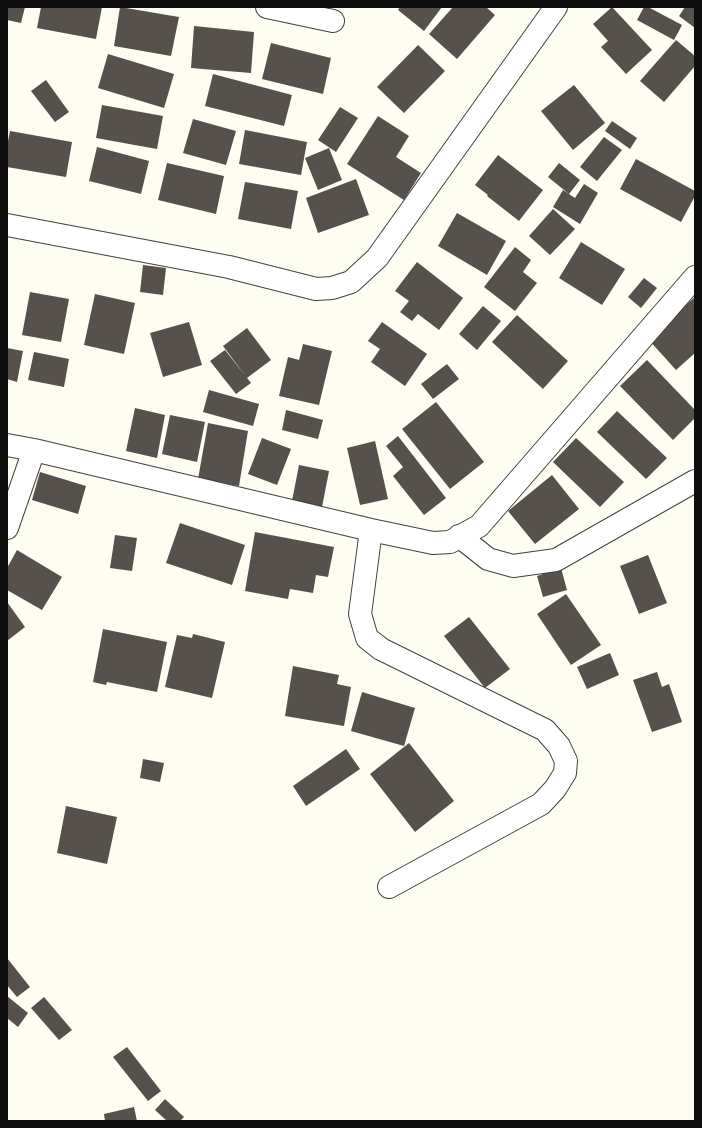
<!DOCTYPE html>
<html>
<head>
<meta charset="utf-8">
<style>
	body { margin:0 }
	#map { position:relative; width:702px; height:1128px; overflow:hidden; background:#fefdf1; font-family:"PT Serif",serif }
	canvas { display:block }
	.frame { position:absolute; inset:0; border:8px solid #0e0e0e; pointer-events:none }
</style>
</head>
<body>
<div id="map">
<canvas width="702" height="1128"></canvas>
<div class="frame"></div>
</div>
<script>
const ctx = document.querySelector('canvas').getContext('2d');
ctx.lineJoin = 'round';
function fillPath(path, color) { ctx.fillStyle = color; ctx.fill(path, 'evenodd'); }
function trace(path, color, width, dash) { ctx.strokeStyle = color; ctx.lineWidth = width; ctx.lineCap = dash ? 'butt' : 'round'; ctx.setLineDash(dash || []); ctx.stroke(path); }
fillPath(new Path2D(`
	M7 7H25L21 23 7 20Z
	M41 7H102L96 39 37 28Z
	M120 7 179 17 171 56 114 46Z
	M400 7H442L424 31 398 10Z
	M453 7H486L495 15 457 59 429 34Z
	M612 7 652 50 626 74 601 47 608 41 593 24Z
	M644 7H648L682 25 674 40 637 20Z
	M685 7H695V28L679 16Z
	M194 26 254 32 251 73 191 68Z
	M676 40 695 56V66L664 102 640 81Z
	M271 43 331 58 323 94 262 79Z
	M418 45 445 71 404 113 377 87Z
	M108 54 174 74 164 108 98 88Z
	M213 74 292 95 284 126 205 106Z
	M46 80 69 112 55 122 31 91Z
	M574 85 605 123 573 150 541 111Z
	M102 105 163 116 157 149 96 138Z
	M340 107 358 118 336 152 318 140Z
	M378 116 409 136 396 157 421 173 404 200 347 164Z
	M193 119 236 131 226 165 183 153Z
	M612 121 637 138 630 149 605 131Z
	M245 130 307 142 301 175 239 164Z
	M10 131 72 142 66 177 7 167V146Z
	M604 137 622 150 597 181 580 167Z
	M97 147 149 161 141 194 89 181Z
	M329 148 342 180 318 190 305 158Z
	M498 155 543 190 519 221 487 196 488 195 475 185Z
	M636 159 695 191V196L681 222 620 189Z
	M167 163 224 176 216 214 158 200Z
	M559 163 580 180 569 194 548 177Z
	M356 179 369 215 318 233 306 198Z
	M245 182 298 191 291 229 238 219Z
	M584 184 598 193 580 224 553 207 563 190 575 198Z
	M553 209 575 229 550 255 529 236Z
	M457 213 506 241 487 275 438 246Z
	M581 242 625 269 602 305 559 278Z
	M515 247 531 260 523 272 537 283 515 311 484 287Z
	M417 262 463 298 439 330 418 314 412 321 400 312 409 301 395 291Z
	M143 265 166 268 163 295 140 292Z
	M644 278 657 288 641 308 628 297Z
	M30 292 69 299 61 342 22 335Z
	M95 294 135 303 124 354 84 345Z
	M695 297V353L676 370 648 339Z
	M483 306 501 321 477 350 459 334Z
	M517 315 568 361 543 389 492 342Z
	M189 322 202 365 163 377 150 333Z
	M382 322 427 354 405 386 371 362 380 349 368 341Z
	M247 328 271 360 247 378 223 346Z
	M303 344 332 351 319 405 279 396 288 357 299 360Z
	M7 348 23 351 17 382 7 379Z
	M225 350 251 383 236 394 210 361Z
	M34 352 69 359 64 387 28 380Z
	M647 360 695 410V418L673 440 620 386Z
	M447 364 459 379 433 399 421 384Z
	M209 390 259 404 253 426 203 412Z
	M436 402 484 462 450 489 402 429Z
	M135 408 165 415 157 458 126 451Z
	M286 410 323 420 318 439 282 430Z
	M617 411 667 458 646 479 597 432Z
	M170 415 205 422 197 462 162 454Z
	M208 423 248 431 239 486 198 479Z
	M398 436 446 498 424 515 393 476 403 467 386 446Z
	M262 438 291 449 277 485 248 474Z
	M576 438 624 482 600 507 553 462Z
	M375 441 388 499 360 505 347 448Z
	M299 465 329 471 322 507 292 501Z
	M40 472 86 486 78 514 32 500Z
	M552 475 579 509 535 544 508 511Z
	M180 523 245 545 232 585 166 563Z
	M255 532 334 547 328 577 316 575 313 593 290 589 288 599 245 591Z
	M115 535 137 538 132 571 110 568Z
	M17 550 62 577 42 610 7 590V568Z
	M648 555 667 603 639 614 620 566Z
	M561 568 567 590 543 597 537 576Z
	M566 594 601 645 571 665 537 614Z
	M7 602 25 627 7 641Z
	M469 617 510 669 485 688 444 636Z
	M103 629 167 642 157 692 107 682 106 685 93 682Z
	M193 634 225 642 212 698 165 687 177 635 192 638Z
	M610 653 619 675 587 689 577 667Z
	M293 666 339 675 337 684 351 687 344 726 285 716Z
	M657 672 662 687 669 684 682 722 652 732 633 680Z
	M362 692 415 708 404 746 351 731Z
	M409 743 454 801 415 832 370 774Z
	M346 749 360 769 306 806 293 786Z
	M143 759 164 763 160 782 140 778Z
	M66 806 117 817 107 864 57 853Z
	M7 958 30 987 17 997 7 985Z
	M7 996 28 1013 18 1027 7 1018Z
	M44 997 72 1030 59 1040 31 1008Z
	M127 1047 161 1091 148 1101 113 1057Z
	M165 1099 184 1117 180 1121H167L155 1110Z
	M134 1107 137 1121H105L104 1114Z`), '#56514c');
const street = new Path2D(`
	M267 7 333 21
	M7 225 229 267 316 289 332 288 351 282 377 258 556 7
	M7 445 34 450 371 530 433 543 450 542 479 526 695 277
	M7 528 34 450
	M371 530 360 614 367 638 381 649 545 730 559 746 566 761 565 773 555 789 541 804 389 887
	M459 536 488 559 513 566 556 560 695 481`);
trace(street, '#414141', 24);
trace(street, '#fff', 22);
</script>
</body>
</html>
